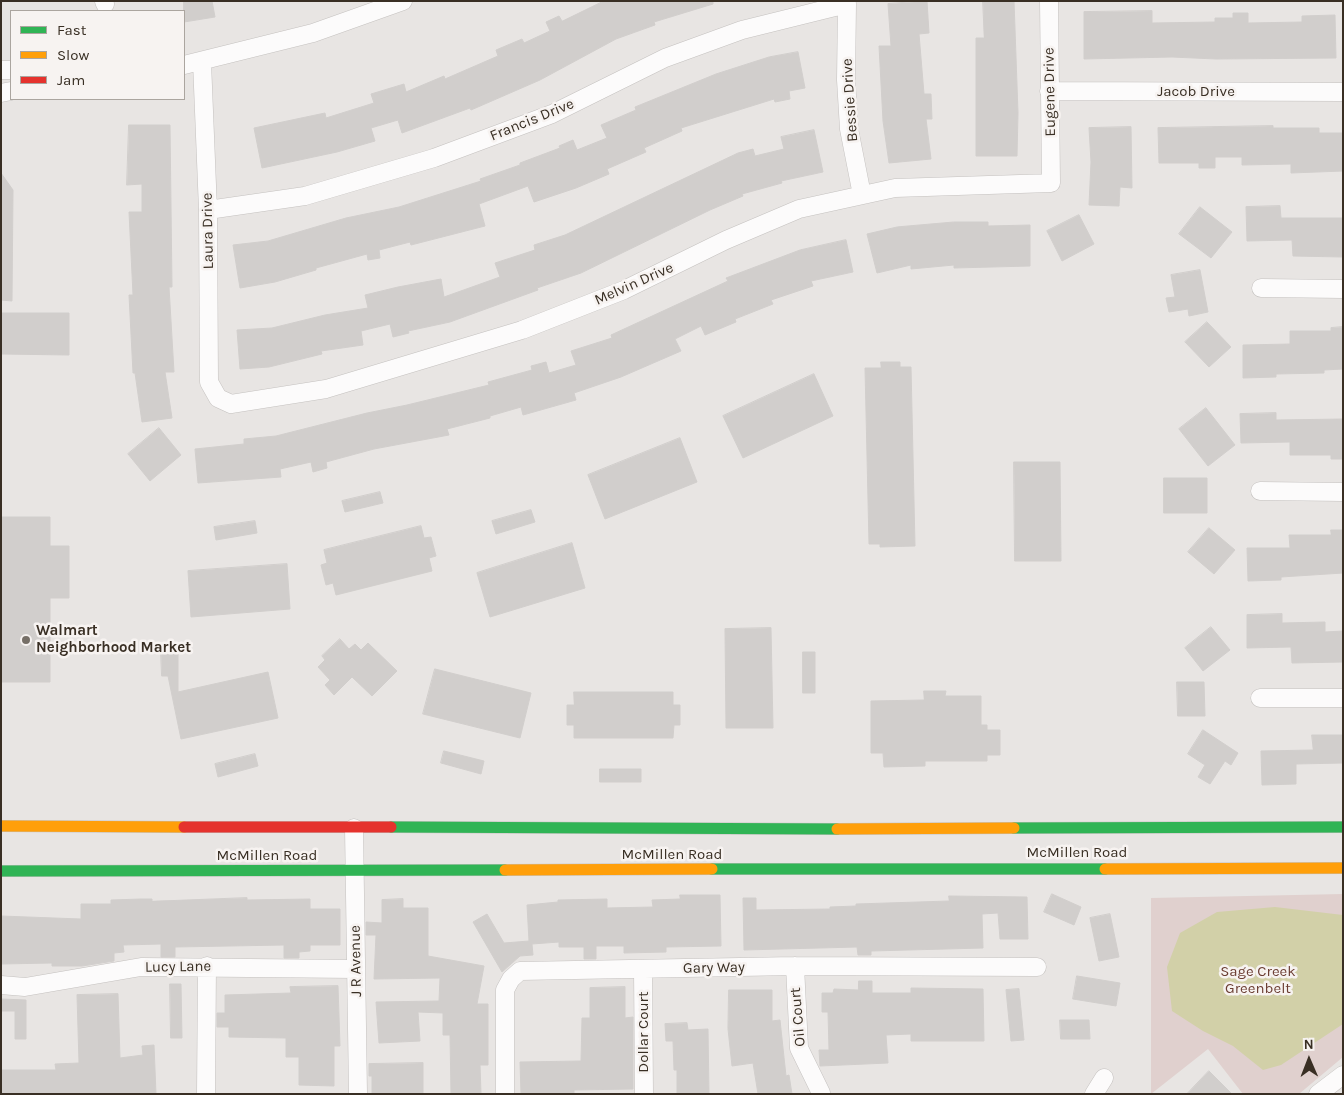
<!DOCTYPE html>
<html>
<head>
<meta charset="utf-8">
<style>
	body { margin:0 }
	#map { position:relative; width:1344px; height:1095px; overflow:hidden; background:#e8e5e3; font-family:Karla,sans-serif }
	canvas { display:block }
	.frame { position:absolute; inset:0; border:2px solid #392f24; pointer-events:none }
	.legend { position:absolute; left:10px; top:10px; width:175px; height:90px; box-sizing:border-box; background:#f7f3f1; border:1px solid #aba59f; margin:0; padding:6px 9px; list-style:none; font-size:15px; color:#392f24 }
	.legend li { display:flex; align-items:center; gap:10px; height:25px }
	.legend b { width:25px; border:1px solid #aba59f }
	.north { position:absolute; left:1284px; top:1035px; width:50px; height:50px; -webkit-text-stroke:4px #f7f3f1; paint-order:stroke; rotate:359deg; font-size:14px; font-weight:700; line-height:20px; text-align:center; color:#392f24 }
	.north::after { content:''; display:block; margin:auto; width:18px; height:22px; background:#392f24; clip-path:polygon(50% 0,100% 100%,50% 72%,0 100%) }
</style>
</head>
<body>
<div id="map">
<canvas width="1344" height="1095"></canvas>
<div class="frame"></div>
<ul class="legend">
<li><b style="height:6px;background:#30b455"></b>Fast</li>
<li><b style="height:6px;background:#ff9f0a"></b>Slow</li>
<li><b style="height:6px;background:#e5322d"></b>Jam</li>
</ul>
<div class="north">N</div>
</div>
<script>
const ctx = document.querySelector('canvas').getContext('2d');
ctx.lineJoin = 'round';
function fillPath(path, color) { ctx.fillStyle = color; ctx.fill(path, 'evenodd'); }
function trace(path, color, width, dash) { ctx.strokeStyle = color; ctx.lineWidth = width; ctx.lineCap = dash ? 'butt' : 'round'; ctx.setLineDash(dash || []); ctx.stroke(path); }
function label(font, color, halo, rows, align = 'center') {
  ctx.font = font + ' Karla,sans-serif'; ctx.lineWidth = 5; ctx.setLineDash([]); ctx.textBaseline = 'middle'; ctx.strokeStyle = halo; ctx.fillStyle = color; for (const [text, x, y, turn = 0] of rows) {
    ctx.save(); ctx.translate(x, y); ctx.rotate((+turn || 0) * Math.PI / 180); ctx.textAlign = isNaN(turn) ? turn : align; if (halo) ctx.strokeText(text, 0, 0); ctx.fillText(text, 0, 0); ctx.restore();
  }
}
fillPath(new Path2D(`
	M1343 894V1057L1299 1094H1243L1208 1049 1151 1094V898Z`), '#e0d0ce');
fillPath(new Path2D(`
	M1275 907 1343 915V1024L1281 1065 1263 1070 1233 1046 1203 1031 1172 1011 1167 967 1180 933 1217 912Z`), '#d2d0a8');
const building = new Path2D(`
	M184 1H212L215 17 184 22Z
	M604 1H713V4L654 22 655 25 616 39 540 80 471 110 470 108 402 133 398 120 371 128 375 141 337 152 262 168 254 128 325 113 326 118 374 103 371 94 404 84 406 92 444 76 445 79 498 56 496 50 522 39 524 43 550 31 546 22 559 16 562 21Z
	M927 1 929 33 919 34 924 94H931L932 119H926L931 159 889 163 883 121 879 46H891L888 4Z
	M983 1H1014L1018 113 1017 156H976V38H984Z
	M1152 11V23L1215 22V18H1233V13H1248V23L1302 22V16L1335 15 1336 58 1216 59 1172 57 1084 59V12Z
	M798 52 805 88 789 91 790 99 775 102 774 99 681 128 682 131 644 148 646 152 607 169 609 174 576 188 534 202 528 186 479 204 485 226 411 245 410 242 379 250 380 258 368 260 367 254 316 268V270L275 282 240 288 233 245 268 241 346 218 399 207 481 181 480 179 520 165V163L560 148 559 146 573 140 577 150 607 138 601 125 636 110 635 107 716 74 769 57Z
	M129 125H170L172 287H169L174 372H165L172 418 142 422 135 373H133L129 295H133L129 212H142V184L127 185Z
	M1273 126V128H1319V133H1343V171L1291 173V164L1242 165V157H1215V168H1199V163H1159L1158 128Z
	M1131 127 1132 188 1120 187 1119 206 1089 205 1091 162 1089 128Z
	M814 130 823 172 781 181 782 183 742 194 743 196 710 210 581 273 537 288 538 290 450 322 408 331 409 333 393 337 390 324 361 331 363 345 321 351 322 354 269 367 240 369 237 330 272 328 325 315 368 308 365 295 398 287 441 279 444 297 500 277 495 263 535 250 534 245 565 235 738 153 753 149 755 156 784 149 781 137Z
	M1 173 13 190 12 301 1 300Z
	M1280 206 1281 218H1343V257L1293 256 1292 240 1247 241 1246 207Z
	M1200 207 1232 232 1211 258 1179 234Z
	M1079 215 1094 244 1062 261 1047 231Z
	M954 222H988V226L1030 225V266L954 268V265L911 269V265L877 273 867 234 897 227Z
	M846 240 853 272 811 281 813 286 771 300 773 304 735 319 736 322 705 335 701 326 675 339 681 351 621 377 574 393 576 400 523 415 521 407 490 416V418L447 429 449 435 374 449 326 462 327 468 313 472 311 462 280 469 281 477 198 483 195 449 244 444V439L276 436 367 413 407 405 489 385 488 382 532 370 531 366 546 362 549 373 576 365 571 351 612 338 611 335 728 281 726 278 800 250Z
	M1200 270 1208 312 1189 316 1188 309 1169 312 1166 298 1175 297 1171 275Z
	M1 313H69V355L1 354Z
	M1207 322 1231 347 1209 367 1185 342Z
	M1343 327V369L1324 370V373L1276 374V377L1243 378V345L1290 344V331H1331V328Z
	M881 362H900V367H911L915 546 880 547V544H869L865 368H881Z
	M814 374 833 416 743 458 723 416Z
	M1206 408 1235 445 1208 466 1179 429Z
	M1276 413V420L1343 419V459H1331V455H1290V442L1241 443 1240 414Z
	M159 428 181 455 150 481 128 454Z
	M680 438 697 482 605 519 588 475Z
	M1014 462H1060L1061 561H1015Z
	M1164 478H1207V513H1164Z
	M380 492 383 503 345 512 342 501Z
	M531 510 535 522 496 534 492 521Z
	M1 517H50V546H69V598H50V682H1Z
	M255 521 257 533 216 540 214 527Z
	M421 526 424 538 431 537 436 556 429 558 432 571 336 595 333 583 326 585 321 565 327 563 324 550Z
	M1209 528 1235 550 1214 574 1188 552Z
	M1331 530H1343V573L1281 577V580L1248 581 1247 548H1290L1289 535H1331Z
	M572 543 585 588 490 617 477 573Z
	M287 564 290 609 191 617 188 571Z
	M1282 614V623L1325 622V632L1343 631V662L1292 663 1291 647 1247 648V615Z
	M1211 627 1230 650 1203 671 1185 648Z
	M771 628 773 728H726L725 629Z
	M340 639 349 649 355 644 361 650 368 643 397 671 372 696 352 677 334 695 325 685 330 680 318 667 325 660 322 656Z
	M161 652H178V692L268 672 278 718 181 739 168 676H162Z
	M803 652H815V693H803Z
	M435 669 531 693 520 738 423 714Z
	M1177 682H1204L1205 716H1178Z
	M924 691H946L945 696H981V725H987V730H1000V755H987V761H925V766L884 767 883 753H871V701L924 700Z
	M574 692H673V705H680V725H674L673 738H574V725H567V705H574Z
	M1203 730 1238 753 1231 765 1225 761 1210 784 1198 777 1205 765 1188 754Z
	M1312 735H1343V763L1296 764V784L1262 785 1261 751 1313 750Z
	M444 751 484 761 481 774 441 763Z
	M255 754 258 766 218 777 215 764Z
	M600 769H641V782H600Z
	M1052 894 1081 907 1074 925 1044 912Z
	M680 895H720L721 946 666 947V952L624 953V946H596V959H584V947H559V942L532 944 533 955 520 956 502 972 473 922 487 914 504 943 529 941 527 905 558 902V900L607 899V908L653 907 652 900 680 899Z
	M949 896 1027 897 1028 939H1000L998 913 982 914 983 948 871 951V955H858L857 947 744 950 743 898H756V910L830 909V907L856 906V904L949 901Z
	M247 898V900L310 899V909H340V945H310V951L299 952V958H284V945L175 947V957H161V944L123 945 124 952 114 953V961L82 966H52V963L1 964V916L81 919V904H111V900L141 899H152V901Z
	M403 899V908H428V956L484 966 477 1004H488V1065H480L481 1094H451L450 1035H443V1013L418 1012 420 1041 379 1043 376 1002 439 1001 440 978 374 979 376 935H366V922L382 923V900Z
	M1110 914 1119 957 1099 961 1090 918Z
	M1077 976 1120 983 1116 1006 1073 999Z
	M859 981H872V993H911V988L983 989 984 1041H911V1034L886 1035 888 1063 820 1066 819 1050H829L828 1012H822V993H833L834 989 858 990Z
	M170 984H181L182 1038H171Z
	M338 986 340 1046H334V1086L299 1085V1057H286V1038L229 1037V1027H217V1013H225V995L291 993 290 987Z
	M625 987V1018L633 1017V1089L574 1090V1094H521L520 1062 581 1061 582 1018H590V988Z
	M1019 989 1024 1040 1011 1041 1006 990Z
	M729 990H772V1021L780 1020 786 1076 789 1075 792 1094H758L753 1063 732 1066 728 1029Z
	M118 994 120 1058 143 1055 142 1046 154 1045 156 1094H1V1070H56L55 1064 79 1063 77 995Z
	M1 999 26 1000V1039H15V1011H1Z
	M1060 1020H1089L1090 1039H1061Z
	M687 1023 688 1030 708 1029 709 1094H677V1070H674L673 1041H666L665 1024Z
	M423 1063V1094H372V1076H369V1064Z
	M1209 1071 1232 1094H1187Z`);
fillPath(building, '#d1cecc');
trace(building, '#d1cecc', 1);
const street = new Path2D(`
	M104 1 105 4
	M202 62 208 210 209 382 218 398 231 404 326 389 522 330 624 290 726 240 799 209 895 188 1051 183 1049 1
	M184 65 313 33 403 1
	M1 70H11
	M1049 91 1343 92
	M1 93 11 91
	M208 210 305 196 434 158 552 114 665 58 742 30 847 4 846 80 849 129 862 195
	M1261 288 1343 289
	M1260 491 1343 492
	M1260 698H1343
	M354 828 358 1094
	M795 966 799 1048 821 1093
	M643 970 644 1094
	M1 985 25 987 141 967 356 969
	M206 1094 207 966
	M505 1094V990L511 979 520 971 795 966 1037 967
	M1094 1094 1104 1078
	M1318 1094 1343 1075`);
const fast = new Path2D(`
	M391 827 837 829
	M1014 828 1343 827
	M712 869H1105
	M1 871 505 870`);
const slow = new Path2D(`
	M1 826 184 827
	M837 829 1014 828
	M1105 869 1343 868
	M505 870 712 869`);
const jam = new Path2D(`
	M184 827H391`);
trace(street, '#c4c1bf', 19);
trace(fast, '#c3c0be', 12);
trace(slow, '#c3c0be', 12);
trace(jam, '#c3c0be', 12);
trace(street, '#fcfbfb', 18);
trace(fast, '#30b455', 11);
trace(slow, '#ff9f0a', 11);
trace(jam, '#e5322d', 11);
for (const [x, y, r, color] of [
	[26,640,5,"#766f67"]
]) { const dot = new Path2D(); dot.arc(x, y, r, 0, 2 * Math.PI); ctx.fillStyle = color; ctx.fill(dot); trace(dot, '#f7f3f1', 2); }
label('15px', '#392f24', '#f7f3f1', [
	["Eugene Drive",1050,92,-91],
	["Jacob Drive",1196,92],
	["Bessie Drive",850,100,-94],
	["Francis Drive",532,120,-22],
	["Laura Drive",208,231,-91],
	["Melvin Drive",634,284,-24],
	["McMillen Road",1077,853],
	["McMillen Road",672,855],
	["McMillen Road",267,856],
	["J R Avenue",356,961,-91],
	["Lucy Lane",178,967,-1],
	["Gary Way",714,968,-1],
	["Oil Court",798,1017,-95],
	["Dollar Court",644,1032,-90]
]);
label('bold 15px', '#392f24', '#f7f3f1', [
	["Walmart",36,631],
	["Neighborhood Market",36,648]
], 'left');
label('15px', '#6b3d32', '#f7f3f1', [
	["Sage Creek",1258,972],
	["Greenbelt",1258,989]
]);
</script>
</body>
</html>
